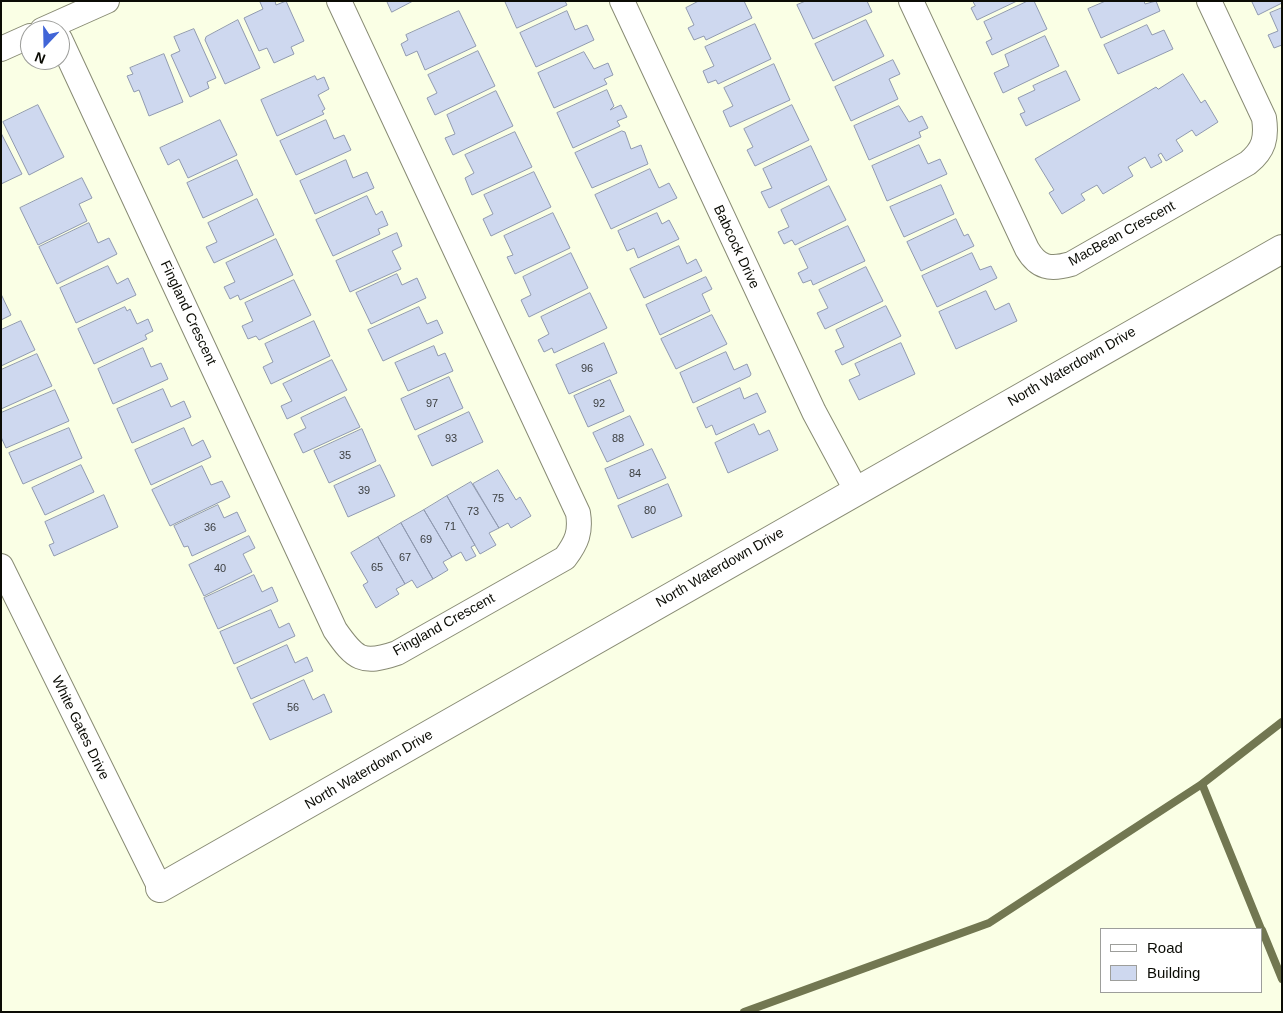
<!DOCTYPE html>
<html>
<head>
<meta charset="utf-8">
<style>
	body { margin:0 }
	#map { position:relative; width:1283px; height:1013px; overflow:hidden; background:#faffe5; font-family:Arial,sans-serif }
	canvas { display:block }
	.frame { position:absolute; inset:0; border:2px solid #0b0c05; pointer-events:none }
	.legend { position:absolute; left:1100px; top:928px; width:162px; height:65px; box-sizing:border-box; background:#fff; border:1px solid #9d9e9b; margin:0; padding:6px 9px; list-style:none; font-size:15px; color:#0b0c05 }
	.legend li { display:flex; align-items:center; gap:10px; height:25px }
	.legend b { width:25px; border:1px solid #9d9e9b }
	.north { position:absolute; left:20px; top:20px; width:50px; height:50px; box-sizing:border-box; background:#fff; border:1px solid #9d9e9b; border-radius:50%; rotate:201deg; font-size:14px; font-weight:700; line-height:20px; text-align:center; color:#0b0c05 }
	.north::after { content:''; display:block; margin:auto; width:18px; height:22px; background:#4165d7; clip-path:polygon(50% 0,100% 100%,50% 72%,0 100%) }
</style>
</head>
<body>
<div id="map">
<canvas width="1283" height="1013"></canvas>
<div class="frame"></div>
<ul class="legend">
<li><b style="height:6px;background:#fff"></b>Road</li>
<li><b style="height:14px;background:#ced8ef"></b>Building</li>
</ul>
<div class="north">N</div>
</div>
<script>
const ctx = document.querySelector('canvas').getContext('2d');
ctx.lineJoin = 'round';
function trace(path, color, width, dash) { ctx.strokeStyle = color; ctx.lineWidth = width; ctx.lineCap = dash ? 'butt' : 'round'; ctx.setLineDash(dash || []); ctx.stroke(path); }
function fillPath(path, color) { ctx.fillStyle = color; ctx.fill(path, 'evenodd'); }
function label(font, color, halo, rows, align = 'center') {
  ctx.font = font + ' Arial,sans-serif'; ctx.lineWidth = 4.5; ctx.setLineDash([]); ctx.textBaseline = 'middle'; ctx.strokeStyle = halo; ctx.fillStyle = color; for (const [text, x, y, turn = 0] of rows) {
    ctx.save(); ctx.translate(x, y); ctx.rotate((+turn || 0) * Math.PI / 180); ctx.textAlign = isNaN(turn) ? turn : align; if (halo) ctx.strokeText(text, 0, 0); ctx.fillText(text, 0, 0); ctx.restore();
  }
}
trace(new Path2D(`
	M1202 784 1261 929
	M1262 930 1282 979
	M744 1012 989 923 1202 784 1282 722`), '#727751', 8);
const building = new Path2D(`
	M262 1H275L276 5 286 1 304 41 291 47 294 54 274 63 267 48 259 51 244 18 263 9 260 2Z
	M387 1H413L392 12Z
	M505 1H565L567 5 517 28Z
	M699 1H744L752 18 706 40 704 36 694 40 688 28 694 25 686 8Z
	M806 1H867L872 12 813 39 797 5Z
	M973 1H1017L977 20 971 8 975 6Z
	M1028 1H1034L1047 29 992 55 986 42 992 39 984 22Z
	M1106 1H1144L1145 4 1156 1 1160 11 1101 38 1088 9Z
	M1254 1H1282V3L1258 15 1252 2Z
	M1282 8V45L1274 48 1268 35 1278 31 1270 13Z
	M459 11 476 46 425 70 417 51 406 56 401 44 408 40 406 35Z
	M567 11 575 30 587 25 594 40 536 67 520 33Z
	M238 20 260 68 225 84 205 40 206 37Z
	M866 20 884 56 833 81 815 44Z
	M755 24 771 59 718 84 716 80 708 83 703 71 714 66 705 47Z
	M1147 25 1152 35 1164 30 1173 49 1118 74 1104 45Z
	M194 29 216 78 207 82 209 88 190 97 171 55 180 51 174 37Z
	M1045 36 1059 66 1003 93 994 73 1009 66 1005 55Z
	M478 51 495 86 435 115 427 98 437 93 428 75Z
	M584 52 594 69 608 63 613 75 604 79 607 84 554 108 538 73Z
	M164 54 183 102 149 116 139 90 134 92 127 76 133 74 130 68Z
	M893 60 900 74 889 79 898 99 851 121 835 87Z
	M774 64 790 100 730 127 723 111 733 106 724 88Z
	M1066 71 1080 100 1026 126 1020 114 1025 112 1018 98 1035 90 1033 86Z
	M1183 74 1201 103 1205 100 1218 122 1196 136 1192 130 1176 140 1183 151 1166 161 1161 153 1158 155 1162 162 1151 168 1145 157 1128 167 1133 176 1103 194 1097 185 1081 194 1085 200 1062 214 1049 193 1054 190 1035 159 1156 87 1158 89Z
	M315 76 317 80 324 77 329 89 318 95 325 109 322 111 324 114 277 136 261 100Z
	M607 90 614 106 610 110 621 105 627 117 617 121 620 126 573 148 557 113Z
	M496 91 513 126 453 155 445 138 455 134 447 115Z
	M38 105 64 157 29 175 3 122Z
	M792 105 809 140 755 166 747 150 753 147 744 129Z
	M899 106 909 122 922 116 928 128 919 132 921 137 869 160 854 126Z
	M220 120 237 155 188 178 179 159 168 165 160 148Z
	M326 120 334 139 344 135 351 150 296 175 280 141Z
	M622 131 625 132 631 149 641 145 648 164 592 188 575 153Z
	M515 132 532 167 472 195 465 178 474 173 465 155Z
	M1 133 22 174 1 184Z
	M919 145 928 164 940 159 947 174 887 201 872 166Z
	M811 146 827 180 769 208 761 192 772 188 763 169Z
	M237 160 253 195 203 218 187 183Z
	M346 160 353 178 367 172 374 188 315 214 300 181Z
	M650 169 659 188 669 183 677 198 611 229 595 195Z
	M534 172 551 207 491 236 483 219 493 214 484 195Z
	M82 178 92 198 79 204 87 221 38 245 20 208Z
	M941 185 954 214 904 237 890 207Z
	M829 186 846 220 795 245 792 240 784 244 778 232 789 227 781 210Z
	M367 196 376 215 382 211 388 225 378 229 380 234 333 256 316 220Z
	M257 199 274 235 214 263 206 247 217 242 208 223Z
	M553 213 570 248 515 274 507 257 513 255 504 236Z
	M657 213 662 224 669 220 679 239 638 258 634 248 627 251 618 231Z
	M956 219 964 236 968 234 974 246 921 271 907 242Z
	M89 223 98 243 109 238 117 254 57 284 39 247Z
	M848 226 865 261 813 285 811 280 803 283 798 273 808 268 799 249Z
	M397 233 402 246 392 251 401 269 350 292 336 261Z
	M276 239 293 275 240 300 238 295 230 299 224 287 235 282 226 263Z
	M679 246 687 264 696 259 702 271 644 298 630 269Z
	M571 253 588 288 529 317 521 300 531 295 523 277Z
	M972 253 980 270 991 266 997 278 937 307 922 276Z
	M108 266 117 284 128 278 136 295 76 323 60 288Z
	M866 267 883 301 825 329 817 313 828 308 819 290Z
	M397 274 402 285 417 278 426 298 371 324 356 293Z
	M706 277 712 289 702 294 710 311 660 335 646 305Z
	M294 280 311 315 259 340 256 336 248 339 242 326 253 321 245 303Z
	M986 291 995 310 1009 303 1017 321 956 349 939 312Z
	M590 293 607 328 554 353 552 348 544 352 538 340 549 334 541 317Z
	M1 294 11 315 1 320Z
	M886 306 901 336 842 365 835 351 844 347 836 330Z
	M125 307 127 311 130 309 137 324 148 319 153 331 145 335 147 339 94 364 78 329Z
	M419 307 427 324 437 320 443 333 383 361 368 330Z
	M712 315 727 344 676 369 661 339Z
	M21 321 35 350 1 366V330Z
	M314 321 330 356 271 384 263 367 273 362 265 344Z
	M604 343 617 373 569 394 556 365Z
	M901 343 915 374 859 400 849 380 860 375 855 364Z
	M434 346 438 356 445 353 453 371 408 391 395 363Z
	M143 348 151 367 161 363 168 379 113 404 98 369Z
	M726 352 734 370 747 364 751 374 750 376 693 403 680 373Z
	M37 354 52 386 1 409V370Z
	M332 360 347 390 287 419 281 406 292 401 283 384Z
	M449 377 463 408 415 430 401 399Z
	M610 380 624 411 588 427 574 396Z
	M740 388 744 399 757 393 766 412 716 435 712 425 706 428 697 408Z
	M163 389 171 407 184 401 191 417 132 443 117 409Z
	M55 390 69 421 6 448 1 437V413Z
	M345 397 360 427 303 453 294 434 306 428 301 418Z
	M469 412 483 442 432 466 418 436Z
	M630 416 644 445 607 462 593 433Z
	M754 424 759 435 769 430 778 450 728 473 715 443Z
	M69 428 82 458 23 484 9 453Z
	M184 428 192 446 203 440 211 457 151 485 135 450Z
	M362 429 376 461 329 483 314 451Z
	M652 449 666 478 618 499 605 469Z
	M81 465 94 492 45 515 32 488Z
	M380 465 395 496 348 517 334 486Z
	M202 466 211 485 222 481 230 497 170 526 152 490Z
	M498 470 516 500 520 497 531 516 511 528 508 523 499 528 473 484Z
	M471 482 499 528 489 533 496 545 480 554 447 496Z
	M668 484 682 516 632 538 618 506Z
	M104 495 118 527 54 556 49 545 54 543 45 522Z
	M447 496 475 545 471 547 476 556 466 561 461 552 452 557 424 510Z
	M218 505 224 518 237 512 246 531 192 556 188 546 184 547 174 526Z
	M424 510 452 557 443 562 448 570 433 579 401 523Z
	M401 523 433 579 417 588 412 580 405 584 378 537Z
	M249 536 255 548 243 554 252 572 204 596 189 565Z
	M378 537 405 584 396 589 399 594 376 608 363 585 368 582 351 553Z
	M254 575 262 592 272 587 278 601 218 629 204 598Z
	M271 610 279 628 289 623 295 636 234 664 220 632Z
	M287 645 295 663 307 657 313 671 251 699 237 668Z
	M304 680 313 700 324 694 332 712 270 740 253 704Z`);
fillPath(building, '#ced8ef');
trace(building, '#909ab0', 1);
const minor = new Path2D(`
	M622 1 814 412 856 490
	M911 1 1027 249C1038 268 1050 270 1071 264L1248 163C1264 150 1267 138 1264 118L1209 1
	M42 30 107 1
	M60 39 335 630C355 659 362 665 397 653L565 558C577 542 581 532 578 513L339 1
	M1 49 30 36
	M1 566 160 888`);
const secondary = new Path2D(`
	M160 888 1282 249`);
trace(minor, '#888b74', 26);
trace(secondary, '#888b74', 30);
trace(minor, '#fff', 24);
trace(secondary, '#fff', 28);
label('11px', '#3c3f40', null, [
	["96",587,369],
	["97",432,404],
	["92",599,404],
	["93",451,439],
	["88",618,439],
	["35",345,456],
	["84",635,474],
	["39",364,491],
	["75",498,499],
	["80",650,511],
	["73",473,512],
	["71",450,527],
	["36",210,528],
	["69",426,540],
	["67",405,558],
	["65",377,568],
	["40",220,569],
	["56",293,708]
]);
label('14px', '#0b0c05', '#fff', [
	["MacBean Crescent",1122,234,-29],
	["Babcock Drive",736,247,65],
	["Fingland Crescent",188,313,65],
	["North Waterdown Drive",1072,367,-30],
	["North Waterdown Drive",720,568,-30],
	["Fingland Crescent",444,625,-29],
	["White Gates Drive",80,728,64],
	["North Waterdown Drive",369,770,-30]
]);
</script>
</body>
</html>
